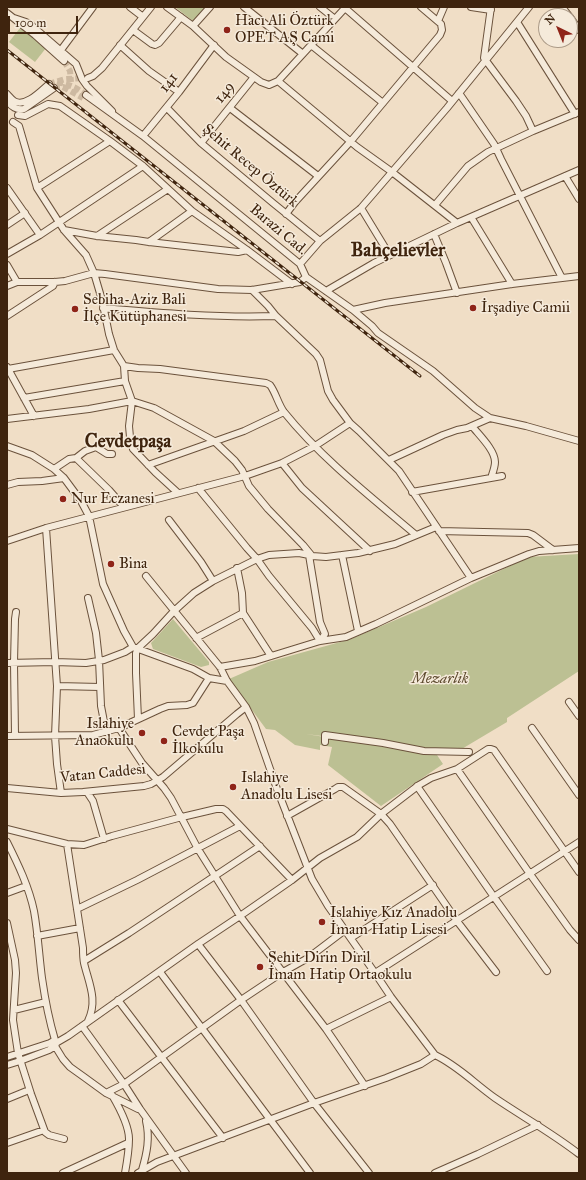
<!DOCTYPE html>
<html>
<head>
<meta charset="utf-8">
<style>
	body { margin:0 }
	#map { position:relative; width:586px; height:1180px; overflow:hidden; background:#f0dec6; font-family:"IM FELL Great Primer",serif }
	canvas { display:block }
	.frame { position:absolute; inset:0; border:8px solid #3f240e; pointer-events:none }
	.north { position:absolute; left:538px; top:8px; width:40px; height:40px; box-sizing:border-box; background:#f5eada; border:1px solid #ac9b88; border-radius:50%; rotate:317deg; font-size:11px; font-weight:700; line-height:16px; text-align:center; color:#3f240e }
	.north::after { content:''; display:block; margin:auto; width:14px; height:18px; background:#8f2418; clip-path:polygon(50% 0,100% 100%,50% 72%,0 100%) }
	.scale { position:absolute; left:8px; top:16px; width:70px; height:18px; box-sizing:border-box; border:2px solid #3f240e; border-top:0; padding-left:5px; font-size:12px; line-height:14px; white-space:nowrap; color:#3f240e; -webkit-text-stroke:3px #f5eada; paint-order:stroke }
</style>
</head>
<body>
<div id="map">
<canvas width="586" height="1180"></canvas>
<div class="frame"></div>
<div class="north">N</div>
<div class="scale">100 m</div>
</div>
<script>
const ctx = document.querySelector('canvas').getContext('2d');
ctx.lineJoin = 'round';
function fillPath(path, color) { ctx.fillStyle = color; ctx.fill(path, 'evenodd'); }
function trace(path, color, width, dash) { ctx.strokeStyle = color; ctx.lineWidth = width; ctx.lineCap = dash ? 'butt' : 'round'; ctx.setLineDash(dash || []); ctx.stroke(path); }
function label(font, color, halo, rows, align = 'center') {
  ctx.font = font + ' "IM FELL Great Primer",serif'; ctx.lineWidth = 3; ctx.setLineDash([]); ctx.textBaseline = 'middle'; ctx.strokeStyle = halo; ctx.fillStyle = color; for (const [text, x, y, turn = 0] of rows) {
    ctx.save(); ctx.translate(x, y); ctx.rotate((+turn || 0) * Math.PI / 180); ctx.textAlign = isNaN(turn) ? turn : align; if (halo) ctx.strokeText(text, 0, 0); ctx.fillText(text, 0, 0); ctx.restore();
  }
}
fillPath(new Path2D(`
	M175 7H207L195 21H193Z
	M20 28 46 48 35 62 9 42Z
	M579 554V671L507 718V722L455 753 306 734 437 755 443 764 381 806 328 765 332 747 320 745V750L295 745 275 730 266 729 229 679 268 662 351 639 426 607 528 557Z
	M173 619 209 662V665L201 667 153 649 151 643Z`), '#bcc093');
trace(new Path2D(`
	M64 61 70 71 71 82
	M57 82C70 85 76 87 86 95
	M49 84 65 79 86 78
	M54 88 63 87 83 98`), '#cdb9a1', 6, [6, 3]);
const minor = new Path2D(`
	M130 7 143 17
	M167 7 193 26 226 57 261 82 269 85 278 81 346 7
	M244 7 303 54
	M320 7 335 19
	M471 7 491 10
	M491 7 484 58 516 101 526 116 533 131
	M562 7 569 16
	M345 8 452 101
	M7 13 35 35 64 61
	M570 17 579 30
	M14 18 26 22 30 24 76 64 82 79 87 86 112 111
	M438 21 444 7
	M517 22 575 114
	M193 26 210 7
	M133 30 152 44 155 45 159 43 181 17
	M120 45 149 71 179 92
	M311 45 383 103
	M61 50 93 7
	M88 78 93 76 102 68 151 7
	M278 81 357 147 392 172 457 223 579 170
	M459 93 494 144 501 159 562 278
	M7 94C9 96 11 99 14 101 25 108 41 91 49 84
	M86 95 143 136 300 264 306 277 353 310 385 303 512 284 579 276
	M7 101C12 107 16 110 24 109L54 88
	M167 108 201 143 273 203 320 241
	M230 108 318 176
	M18 115 25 116 48 104 60 106 110 141 143 166 192 211 247 250 292 284
	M13 122 19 126 37 188 64 230 86 255 94 273 102 300 109 334 114 350 124 366 125 381 132 401 129 426 130 437 133 449 155 472 178 493
	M143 136 179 92 214 45
	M201 143 254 77
	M565 176 579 199
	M7 188 40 235
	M37 188 110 141
	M435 205 468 166 488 152 533 131 579 112
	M361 208 389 254
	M286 214 295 202 351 141 440 35 442 30 441 24 421 7
	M471 217 512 284
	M7 225 25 213
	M64 230 97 236 136 240 149 242 238 252 247 250
	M434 234 446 263 457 293
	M97 236 168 189
	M149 242 192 211
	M7 254 40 235 143 166
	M300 264 320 241 361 208 447 108 529 7
	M7 265 17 282
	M7 286 17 282H55L65 281 94 273 105 274 218 289 252 290 300 282 306 277
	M252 290 268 306 276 316 316 354 320 360 328 391 333 400 350 423 359 431 399 471 471 578
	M326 291 374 263 457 223
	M103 308C160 313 218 318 276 316
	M353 310 372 326 378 333 433 371 475 408 490 418
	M7 316 53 286 55 282
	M124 366 138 368 160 369 266 383 270 385C276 393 278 404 284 412 321 458 371 497 416 535
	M7 367 34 416
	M8 369 114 350
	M24 398 125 381
	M7 419 89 409 132 401 154 408 214 441 235 461 242 470 249 486 268 509 303 545 312 556
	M472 426C479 435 495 450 495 462 495 467 493 472 491 478
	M7 446 32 455 54 469 64 478 81 501 89 516 103 584 124 631 133 647 193 669 209 678 227 681
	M112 454H107L96 447 85 451 76 458 109 490 124 507
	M389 460 443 435 457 430 467 428 490 418 526 426 579 441
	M282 463 302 488 370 551
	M148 465 244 431 284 412
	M54 469 69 459 76 458
	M7 485 18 482 42 481 64 478
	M198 488 247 548 257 559 269 576 312 628 320 641 325 634 320 622 309 555
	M412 492 502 476
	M169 520 201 562 213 581
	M46 528 57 686 55 736 57 764 61 793
	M439 531 528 533 533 535 553 550
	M7 541 46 528 245 476 282 463 315 446 350 423
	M342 555 358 631
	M237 568 242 593 243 613 271 656
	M88 598 96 633 99 660 101 706 106 732
	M196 638 243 613
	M7 663 55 662 86 663 104 660 125 652 133 647
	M220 667 255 661 320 641 346 637 376 624 471 578 529 554 539 551 579 548
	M57 686 100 687
	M569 702 579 716
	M138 719 136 673V653L138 648 153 634 174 611 194 593 213 581 257 559 269 555 299 553 309 555 312 556 326 557 358 553 395 544 436 527
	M119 728 142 763 164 788 171 798 198 849 240 916 326 1029 365 1086
	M532 728 579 795
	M15 735 14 663 15 619 16 612
	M7 736 93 735 119 728 160 709 168 706 187 705 193 703 209 678
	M325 742V735L383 743 424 751 469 752
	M457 769 530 874 570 930 579 940
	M417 786 494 897 547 971
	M7 788 61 793 83 792 144 786 151 784 163 777 237 714 246 707
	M87 792 93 801 104 839
	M287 816 335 789 338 787H343L381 814 390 824 457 921 496 972
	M7 829 67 844 84 845 112 836 182 817 216 809H223L226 811 292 880
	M7 842C18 864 29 887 34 911 38 933 39 955 42 978 45 999 49 1020 55 1040
	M67 844 83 948C83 953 83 958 84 963 89 984 98 1000 88 1021
	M7 893 26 886
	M77 909 137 880 240 826
	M7 923 15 960 16 973 13 1020 18 1053 31 1094 45 1132 49 1135 64 1139
	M37 936 80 928
	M351 938 433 885
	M198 944 241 1000 314 1103 369 1173
	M84 961 129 933 260 846
	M160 972 310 1173
	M375 973 579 842
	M118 1000 223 1138
	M14 1010 46 1002
	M82 1026 124 1084 140 1109 186 1173
	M326 1029 391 997
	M56 1043 68 1036 198 944 240 916 292 880 320 858 357 837 381 814 419 785 431 778 457 769 488 749H491L494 750 579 872
	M55 1046 52 1047 50 1043 55 1040 56 1044 55 1046 63 1059 70 1067 84 1077 106 1093 138 1109
	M435 1055C457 1065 475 1084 495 1098 523 1117 552 1133 579 1154
	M7 1057 50 1043
	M7 1065 20 1061 49 1050 54 1047
	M106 1093 124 1084 241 1000 283 972 308 958 345 930
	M112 1095C119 1107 129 1125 129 1139 129 1150 127 1162 125 1173
	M7 1099 29 1090
	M7 1143 44 1130
	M142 1170C147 1153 150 1138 146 1121
	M63 1173 128 1143
	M138 1173 157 1162 314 1103 386 1078 421 1064 435 1055 391 997 375 973 328 906 312 879 277 789 254 723 246 707 227 681 220 667 146 576
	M435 1173 478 1154 538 1125`);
trace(minor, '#6b523c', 8);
trace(minor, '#f5eada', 6);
const rail = new Path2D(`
	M7 50 420 376`);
trace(rail, '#3f240e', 3);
trace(rail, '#f5eada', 1.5, [4.5]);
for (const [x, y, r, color] of [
	[227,30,4,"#8f2418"],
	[473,308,4,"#8f2418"],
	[75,309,4,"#8f2418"],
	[63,499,4,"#8f2418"],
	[111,564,4,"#8f2418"],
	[142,733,4,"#8f2418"],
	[164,741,4,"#8f2418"],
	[233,787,4,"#8f2418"],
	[322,922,4,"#8f2418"],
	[260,967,4,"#8f2418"]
]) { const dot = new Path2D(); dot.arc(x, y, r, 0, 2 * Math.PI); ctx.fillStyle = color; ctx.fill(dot); trace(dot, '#f5eada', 1.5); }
label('15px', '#3f240e', '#f5eada', [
	["Hacı Ali Öztürk",235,21],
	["OPET AŞ Cami",235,38],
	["Sebiha-Aziz Bali",83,300],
	["İlçe Kütüphanesi",83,317],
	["İrşadiye Camii",481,308],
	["Nur Eczanesi",71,499],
	["Bina",119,564],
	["Islahiye",134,724,"right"],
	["Anaokulu",134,741,"right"],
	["Cevdet Paşa",172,732],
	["İlkokulu",172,749],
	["Islahiye",241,778],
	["Anadolu Lisesi",241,795],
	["Islahiye Kız Anadolu",330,913],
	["İmam Hatip Lisesi",330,930],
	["Şehit Dirin Diril",268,958],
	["İmam Hatip Ortaokulu",268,975]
], 'left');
label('15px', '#3f240e', '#f5eada', [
	["141",169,83,-52],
	["149",225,93,-52],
	["Şehit Recep Öztürk",250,166,40],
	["Barazi Cad.",278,230,40],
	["Vatan Caddesi",103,774,-6]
]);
label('italic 15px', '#5e4b2f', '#f5eada', [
	["Mezarlık",440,679]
]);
label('bold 19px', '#3f240e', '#f5eada', [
	["Bahçelievler",398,251],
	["Cevdetpaşa",128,442]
]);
</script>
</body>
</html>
